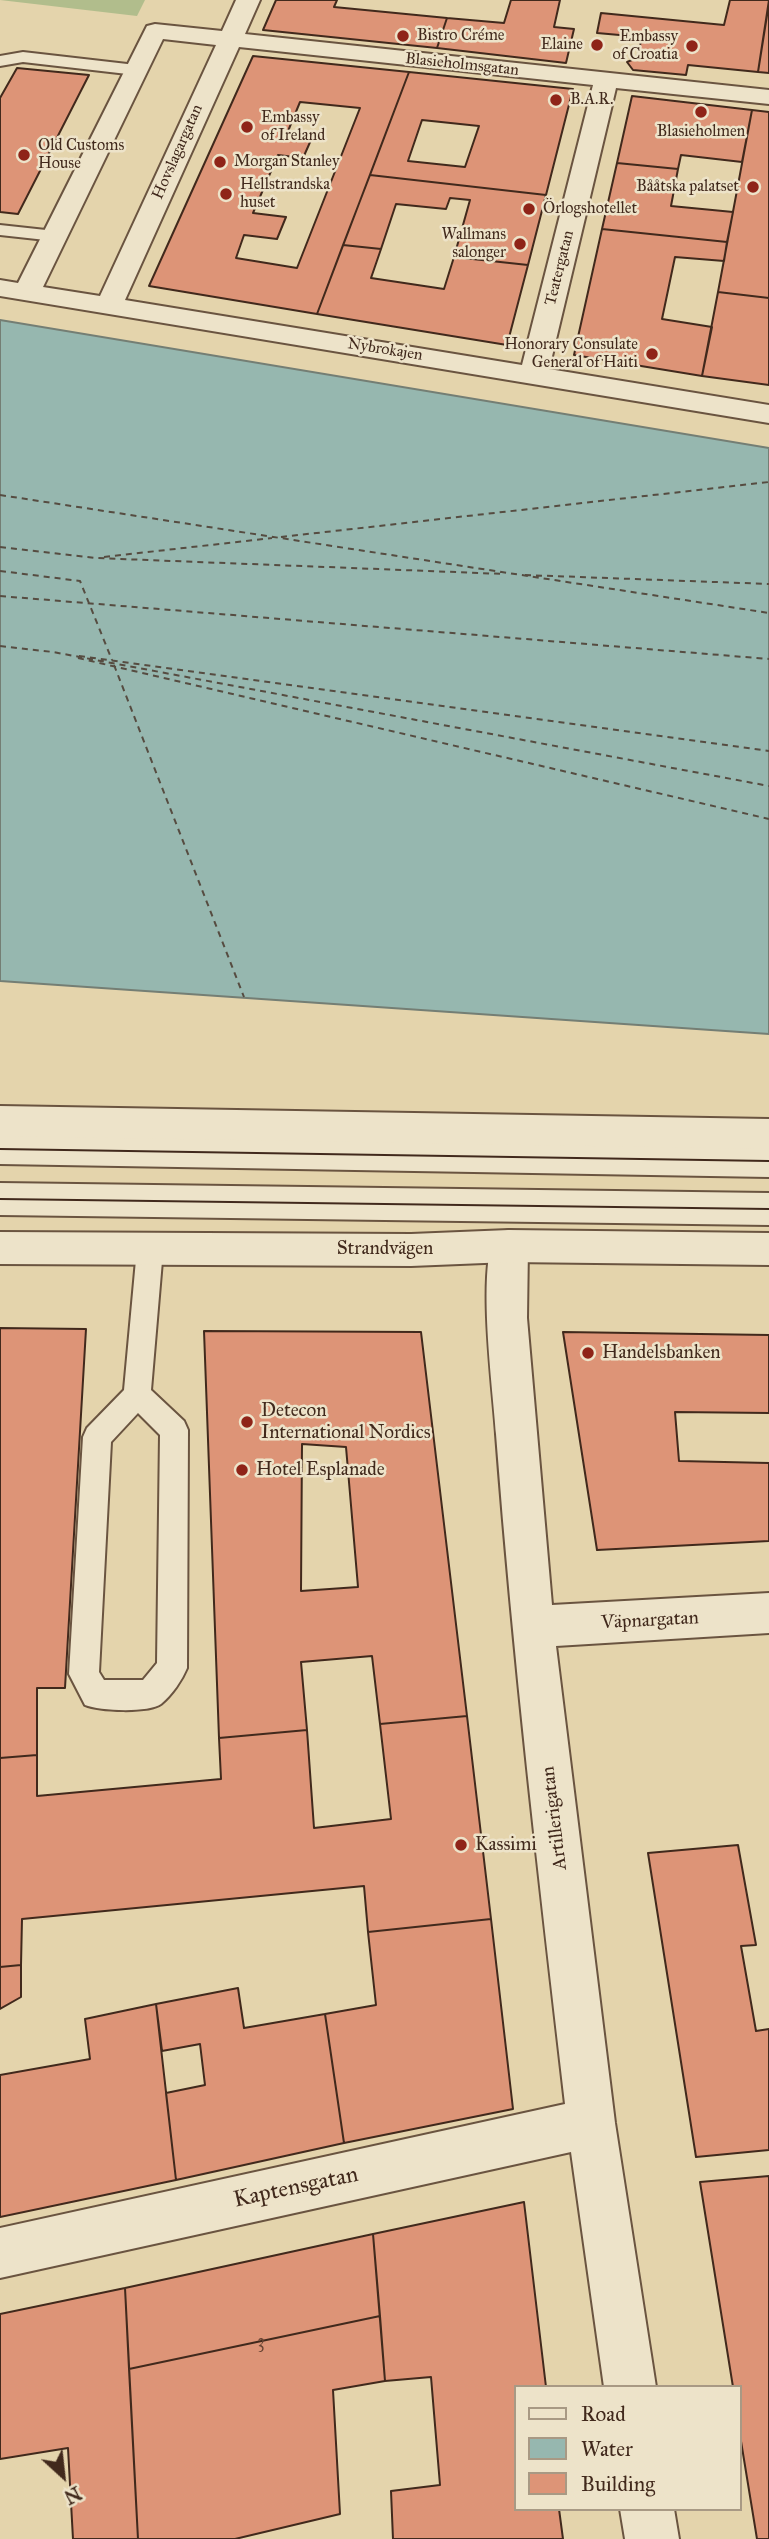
<!DOCTYPE html>
<html>
<head>
<meta charset="utf-8">
<style>
	body { margin:0 }
	#map { position:relative; width:769px; height:2539px; overflow:hidden; background:#e4d4ac; font-family:"IM FELL Great Primer",serif }
	canvas { display:block }
	.legend { position:absolute; left:514px; top:2385px; width:228px; height:126px; box-sizing:border-box; background:#ede3c9; border:2px solid #a89984; margin:0; padding:9px 12px; list-style:none; font-size:21px; color:#41291c }
	.legend li { display:flex; align-items:center; gap:14px; height:35px }
	.legend b { width:35px; border:2px solid #a89984 }
	.north { position:absolute; left:28px; top:2441px; width:70px; height:70px; -webkit-text-stroke:5px #ede3c9; paint-order:stroke; rotate:153deg; font-size:19px; font-weight:700; line-height:28px; text-align:center; color:#41291c }
	.north::after { content:''; display:block; margin:auto; width:24px; height:32px; background:#41291c; clip-path:polygon(50% 0,100% 100%,50% 72%,0 100%) }
</style>
</head>
<body>
<div id="map">
<canvas width="769" height="2539"></canvas>
<ul class="legend">
<li><b style="height:9px;background:#ede3c9"></b>Road</li>
<li><b style="height:19px;background:#96b7af"></b>Water</li>
<li><b style="height:19px;background:#dd9477"></b>Building</li>
</ul>
<div class="north">N</div>
</div>
<script>
const ctx = document.querySelector('canvas').getContext('2d');
ctx.lineJoin = 'round';
function fillPath(path, color) { ctx.fillStyle = color; ctx.fill(path, 'evenodd'); }
function trace(path, color, width, dash) { ctx.strokeStyle = color; ctx.lineWidth = width; ctx.lineCap = dash ? 'butt' : 'round'; ctx.setLineDash(dash || []); ctx.stroke(path); }
function label(font, color, halo, rows, align = 'center') {
  ctx.font = font + ' "IM FELL Great Primer",serif'; ctx.lineWidth = 5; ctx.setLineDash([]); ctx.textBaseline = 'middle'; ctx.strokeStyle = halo; ctx.fillStyle = color; for (const [text, x, y, turn = 0] of rows) {
    ctx.save(); ctx.translate(x, y); ctx.rotate((+turn || 0) * Math.PI / 180); ctx.textAlign = isNaN(turn) ? turn : align; if (halo) ctx.strokeText(text, 0, 0); ctx.fillText(text, 0, 0); ctx.restore();
  }
}
fillPath(new Path2D(`
	M0 0H145L137 16Z`), '#b1bd8c');
const water = new Path2D(`
	M0 320 769 448V1034L0 981Z`);
fillPath(water, '#96b7af');
trace(water, '#747e74', 2);
trace(new Path2D(`
	M0 495 769 613
	M281 537 769 482
	M0 547 96 558 505 574
	M104 557 272 538
	M0 571 80 581 112 660
	M525 575 769 584
	M0 596 769 659
	M0 646 53 652 769 786
	M79 656 769 751
	M78 658 769 819
	M114 665 244 997`), '#564c41', 2, [6, 5]);
const building = new Path2D(`
	M276 0H337L334 7 447 18 437 48 263 30Z
	M511 0H560L554 27 574 29 566 63 437 48 447 18 504 23Z
	M730 0H769L758 72 688 65 686 75 633 70 627 62 637 58 642 37 597 33 601 13 724 25Z
	M769 3V73L758 72Z
	M253 56 409 72 317 314 149 286ZM300 102 360 108 297 268 236 258 244 235 277 239 286 217 253 213 278 155 303 158 311 140 286 136Z
	M17 68 89 75 18 214 0 212V98Z
	M409 72 573 89 546 195 370 175ZM422 120 479 126 465 167 408 161Z
	M632 96 752 110 742 162 681 155 678 169 617 163Z
	M752 110 769 112V298L718 292Z
	M617 163 678 169 671 206 733 212 727 242 602 229Z
	M370 175 546 195 528 265 454 257 470 200 450 198 446 209 396 204 381 249 343 245Z
	M602 229 727 242 724 261 675 257 662 319 712 327 702 376 574 355Z
	M343 245 381 249 371 278 444 289 454 257 528 265 507 345 317 314Z
	M718 292 769 298V385L702 376Z
	M0 1328 86 1329 65 1688H37V1755L0 1758Z
	M204 1331 421 1332 467 1716 380 1724 372 1656 301 1662 307 1730 219 1738ZM302 1444 346 1447 358 1587 301 1591Z
	M563 1332 769 1335V1413L675 1412 679 1461 769 1463V1541L597 1550Z
	M467 1716 491 1919 368 1932 364 1886 22 1919 21 1965 0 1967V1758L37 1755V1796L221 1779 219 1738 307 1730 314 1828 391 1819 380 1724Z
	M738 1845 756 1945 741 1946 756 2031 769 2029V2150L696 2157 648 1853Z
	M491 1919 513 2109 344 2143 325 2014 376 2005 368 1932Z
	M21 1965V1997L0 2009V1967Z
	M238 1988 244 2028 325 2014 344 2143 176 2180 166 2093 205 2085 200 2044 162 2051 156 2004Z
	M156 2004 176 2180 0 2217V2075L90 2059 85 2019Z
	M769 2176V2539H757L739 2429V2387H733L700 2182Z
	M524 2202 546 2387H515V2509H559L563 2539H393L391 2491 440 2485 431 2377 385 2381 373 2234Z
	M373 2234 380 2316 129 2369 125 2288Z
	M125 2288 138 2539H73L68 2448 0 2459V2314Z
	M380 2316 385 2381 333 2390 340 2514 235 2539H138L129 2369Z`);
fillPath(building, '#dd9477');
trace(building, '#41291c', 2);
const service = new Path2D(`
	M23 52 136 65 144 70 136 75 23 62 0 66V56Z
	M0 225 55 231 64 236 55 241 0 235Z
	M150 1238 159 1241 163 1249 151 1390 184 1421 188 1430 187 1668C182 1680 172 1695 161 1704 149 1713 99 1711 85 1705L69 1674 83 1437 87 1428 124 1390 137 1249 141 1241ZM138 1413 160 1435 157 1663 143 1680H104L99 1672 111 1442Z`);
const minor = new Path2D(`
	M236 0H260L245 34 769 90V104L616 88 549 369 769 405V423L0 296V280L18 283 147 26 155 24 222 31ZM163 39 216 45 100 296 43 287ZM239 47 593 85 522 365 125 300Z
	M0 1134 769 1145V1177L0 1164Z
	M0 1183 769 1193V1225L0 1215Z
	M509 1230 523 1234 528 1246 527 1318 552 1605 769 1593V1633L556 1646 615 2123 656 2387H604L571 2152 0 2278V2228L565 2104C539 1881 513 1658 496 1434 493 1388 477 1272 495 1234Z
	M620 2509H674L679 2539H625Z`);
const tertiary = new Path2D(`
	M0 1106 769 1119V1149L0 1136Z
	M509 1230 769 1233V1265L509 1262 411 1266 0 1264V1232L411 1234Z`);
trace(service, '#6a5440', 4);
trace(minor, '#6a5440', 4);
trace(tertiary, '#6a5440', 4);
fillPath(service, '#ede3c9');
fillPath(minor, '#ede3c9');
fillPath(tertiary, '#ede3c9');
trace(new Path2D(`
	M0 1149 769 1161
	M0 1199 769 1209`), '#41291c', 2);
for (const [x, y, r, color] of [
	[403,36,7,"#8f2418"],
	[597,45,7,"#8f2418"],
	[692,46,7,"#8f2418"],
	[556,100,7,"#8f2418"],
	[701,112,7,"#8f2418"],
	[247,127,7,"#8f2418"],
	[24,155,7,"#8f2418"],
	[220,162,7,"#8f2418"],
	[753,187,7,"#8f2418"],
	[226,194,7,"#8f2418"],
	[529,209,7,"#8f2418"],
	[520,244,7,"#8f2418"],
	[652,354,7,"#8f2418"],
	[588,1353,7,"#8f2418"],
	[247,1422,7,"#8f2418"],
	[242,1470,7,"#8f2418"],
	[461,1845,7,"#8f2418"]
]) { const dot = new Path2D(); dot.arc(x, y, r, 0, 2 * Math.PI); ctx.fillStyle = color; ctx.fill(dot); trace(dot, '#ede3c9', 2.5); }
label('16px', '#41291c', '#ede3c9', [
	["Bistro Créme",417,36],
	["Embassy",678,37,"right"],
	["of Croatia",678,55,"right"],
	["Elaine",583,45,"right"],
	["B.A.R.",570,100],
	["Embassy",261,118],
	["of Ireland",261,136],
	["Blasieholmen",701,132,"center"],
	["Old Customs",38,146],
	["House",38,164],
	["Morgan Stanley",234,162],
	["Hellstrandska",240,185],
	["huset",240,203],
	["Bååtska palatset",739,187,"right"],
	["Örlogshotellet",543,209],
	["Wallmans",506,235,"right"],
	["salonger",506,253,"right"],
	["Honorary Consulate",638,345,"right"],
	["General of Haiti",638,363,"right"]
], 'left');
label('16px', '#41291c', '#ede3c9', [
	["Blasieholmsgatan",462,65,6],
	["Hovslagargatan",178,152,-66],
	["Teatergatan",560,268,-76],
	["Nybrokajen",385,350,9]
]);
label('19px', '#41291c', '#ede3c9', [
	["Strandvägen",385,1249],
	["Väpnargatan",650,1621,-3],
	["Artillerigatan",555,1818,-97]
]);
label('19px', '#41291c', '#ede3c9', [
	["Handelsbanken",602,1353],
	["Detecon",261,1411],
	["International Nordics",261,1433],
	["Hotel Esplanade",256,1470],
	["Kassimi",475,1845]
], 'left');
label('19px', '#684433', null, [
	["3",261,2342]
]);
label('23px', '#41291c', '#ede3c9', [
	["Kaptensgatan",296,2188,-12]
]);
</script>
</body>
</html>
